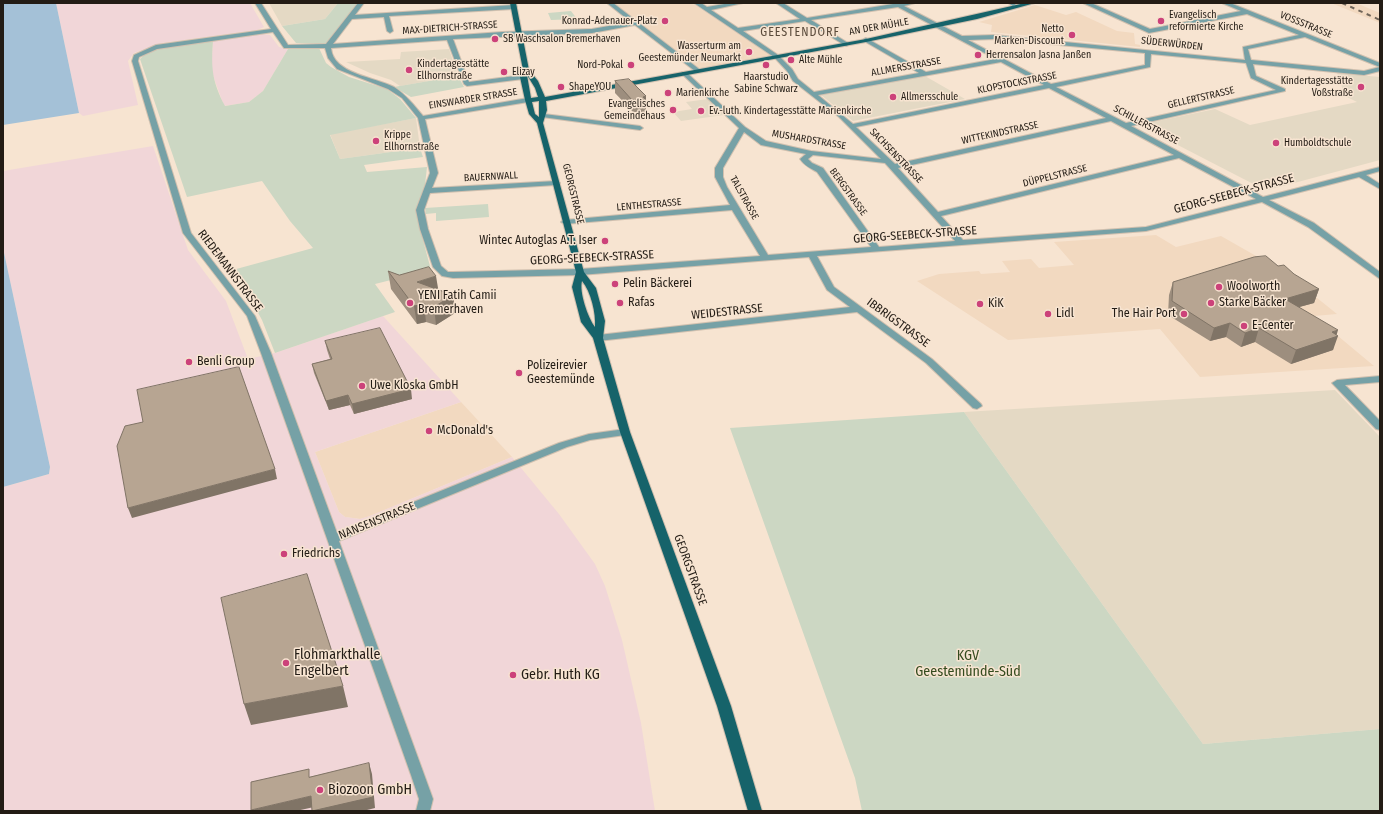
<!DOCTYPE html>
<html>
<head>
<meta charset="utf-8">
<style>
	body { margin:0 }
	#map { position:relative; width:1383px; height:814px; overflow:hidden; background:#f7e4d1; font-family:"Fira Sans Condensed",sans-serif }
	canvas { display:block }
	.frame { position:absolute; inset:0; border:4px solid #231c15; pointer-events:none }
</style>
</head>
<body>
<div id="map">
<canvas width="1383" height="814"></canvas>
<div class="frame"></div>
</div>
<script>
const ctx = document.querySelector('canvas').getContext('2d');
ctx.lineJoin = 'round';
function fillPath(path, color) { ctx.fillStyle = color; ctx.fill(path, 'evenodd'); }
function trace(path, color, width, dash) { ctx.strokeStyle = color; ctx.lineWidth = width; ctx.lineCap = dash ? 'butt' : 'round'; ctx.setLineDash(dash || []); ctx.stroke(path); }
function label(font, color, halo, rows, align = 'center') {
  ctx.font = font + ' "Fira Sans Condensed",sans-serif'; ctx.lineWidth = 3; ctx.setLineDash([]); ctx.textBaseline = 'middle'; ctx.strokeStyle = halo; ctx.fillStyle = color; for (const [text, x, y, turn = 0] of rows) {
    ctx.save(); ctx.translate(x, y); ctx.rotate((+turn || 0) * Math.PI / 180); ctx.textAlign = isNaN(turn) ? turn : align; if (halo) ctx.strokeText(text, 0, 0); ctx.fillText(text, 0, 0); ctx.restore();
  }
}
fillPath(new Path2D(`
	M612 3H692L772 56 698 69Z
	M1331 3H1356L1380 13V23Z
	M1035 5 1066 15 1076 12 1117 31 1134 33 1135 44 1140 45V47L991 32 992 25 979 22Z
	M1156 235 1176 247 1221 236 1286 273 1337 314 1314 316 1374 366 1200 377 1160 329 1008 340 917 281 939 274 979 271 981 274 1010 272 1002 261 1031 259 1039 268 1074 265 1054 242Z
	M461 402 512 457 370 516 360 519 345 517 339 512 315 452Z`), '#f2d9c0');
fillPath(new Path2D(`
	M56 3H250L264 27 257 30 162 43 134 53 128 61 138 105 83 116 79 113Z
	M263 34 270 35 279 47 288 49 263 91 249 102 224 106 211 70 213 41Z
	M153 146 188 250 226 301 248 359 275 353 383 316 461 402 315 452 339 512 345 517 360 519 370 516 512 457 559 514 595 564 605 586 622 640 641 723 655 811H3V487L49 474 50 467 3 248V171Z`), '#f1d6d8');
fillPath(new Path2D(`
	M269 3H338L325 19 282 26Z
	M449 49 458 76 400 86 391 80 370 73 346 62 400 59 401 52Z
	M1337 73 1380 77V160L1268 190 1263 189 1139 125 1215 109 1250 125 1357 102 1345 96Z
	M925 76 965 99 853 121 821 95Z
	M708 99 724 115 681 121 673 112 692 109 686 102Z
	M416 118 420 148 340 159 330 134Z
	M1335 390 1380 437V729L1203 744 964 412Z`), '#e4d9c4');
fillPath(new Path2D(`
	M338 3H358L326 44 296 43 282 26 325 19Z
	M571 11 577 19 551 20 548 13Z
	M213 41C211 68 212 81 225 106L249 102 263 91 288 49 319 48 326 63 331 67 349 77 387 89 400 99 416 118 330 135 340 159 420 148 423 157 364 165 367 172 427 167 420 229 431 270 375 284 395 312 275 353 262 320 249 296 229 271 313 248 290 221 262 181 187 197 140 59 146 53 153 50Z
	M458 76 464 87 411 97 394 87Z
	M488 204 489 217 436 221V213L426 214 425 208Z
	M964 412 1203 744 1380 729V811H862L855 778 730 428Z`), '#ccd7c3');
fillPath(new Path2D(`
	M3 3H56L79 113 3 125Z
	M3 248 50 467 49 474 3 487Z`), '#a4c1d7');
const minor = new Path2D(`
	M255 3H261L288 45 326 44 358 3H364L355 15 514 5 517 7 514 9 389 16 393 31 390 33 387 31 384 17 352 19 333 44 502 32 592 29 631 22 607 3H613L699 69V71H695L635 25 592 33 453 39 469 82 523 75 526 77 523 79 467 86 464 84 447 40 331 48C333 74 375 77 394 87 406 95 414 105 423 116L528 98 531 100 528 102 425 119 438 173 432 188 556 181 560 183 556 185 430 193 424 210 428 229 441 266 448 272H453L580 269 760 256 732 210 565 224 561 222 565 220 730 205 715 177V168L739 128 682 74V72H686L745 127 766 141 811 151 881 159 839 117 793 81 787 71 774 57 694 3H701L707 7 730 3H743L711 10 738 28 800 19 776 3H783L807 18 893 4 892 3H915L904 6 962 36 995 35 1245 60 1243 47 1299 35 1247 14 1149 33 1083 3H1091L1150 29 1241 11 1222 3H1230L1380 63V67L1305 37 1248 49 1251 60 1364 71 1380 67V71L1364 75 1253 64 1256 76 1285 89V91L1131 126 1263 197 1380 167V171L1366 175 1380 184V189L1359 177 1269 200 1314 223 1380 272V279L1308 227 1262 202 1146 231 817 256 834 287 932 359 981 404 982 406 977 409 973 408 926 363 857 312 598 341 593 338 598 335 850 307 827 290 809 257 580 275 453 278 442 276 433 267 420 229 416 210 430 173 418 118 402 98 388 89 337 69 328 58 325 48H284L273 32 157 49 139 57 138 61 191 233 255 316 271 353 337 533 559 443 589 434 625 429 630 432 625 435 590 440 567 447 339 541 433 799 430 811H416L419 799 411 775 261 353 247 316 183 233 132 61 134 55 156 45 271 29ZM898 7 996 59 926 72 866 38 864 39V41L919 73 814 92 798 79 792 69 778 55 743 31 805 21 846 46 848 45V43L811 20ZM995 39 1145 53V65L1051 84 968 40ZM1151 54 1246 63 1251 78 1276 90 1126 123 1056 87 1150 67ZM1001 62 1044 85 853 124 818 95ZM1049 88 1106 118 895 164 856 127ZM1111 121 1174 155 938 212 898 168ZM744 132 761 145 806 154 800 159C805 166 810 168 817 172L871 247 768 255 727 187 723 177V168ZM813 155 885 163 955 241 879 247 823 168 812 163 808 159ZM1179 158 1256 199 1146 227 963 240 941 216Z
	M1008 3H1015L1016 4 1013 6Z
	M544 114 640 126 643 128 640 130 542 117V115Z
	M1380 376V382L1345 385 1380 421V430L1376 429 1332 383 1337 380Z`);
const major = new Path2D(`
	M510 3H516L529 70 538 81 545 97 866 39 1025 3H1035L977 19 866 42 546 101 547 110 543 123 584 272 596 288 605 321 603 338 630 432 731 706 762 811H748L717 706 620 432 593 338 581 322 572 287 576 272 537 123 529 114 525 100 520 77 523 70ZM527 75 535 88 538 97 531 98ZM539 101V117L535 114 532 102ZM582 281C591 292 596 313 595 327 588 318 579 292 582 281Z`);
trace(minor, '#d1c0af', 2);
trace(major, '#d1c0af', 2);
fillPath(minor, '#76a1a6');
fillPath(major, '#16636a');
trace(new Path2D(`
	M1342 3 1380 20`), '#706559', 2, [4.5, 4.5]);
fillPath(new Path2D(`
	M615 81 646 96V112H633L615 93Z
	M1278 266 1319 289 1314 303 1299 307 1336 335 1333 350 1291 364 1255 342 1241 347 1226 337 1210 341 1168 315 1169 295 1173 282Z
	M388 271 453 295 455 313 436 325 426 322 417 324 391 289Z
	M325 341 412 399 354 414 350 405 329 410 314 373 312 364 330 359 327 350Z`), '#9d8e7e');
fillPath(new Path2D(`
	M646 96V108V100L643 97Z
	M436 276 439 294 417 282Z
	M1319 289 1314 303 1281 312 1285 299Z
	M453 295 455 313 436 325 434 307Z
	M424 304 426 322 417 324 414 306Z
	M1230 323 1226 337 1210 341 1214 328Z
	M1259 328 1255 342 1241 347 1245 333Z
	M1338 330 1336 337 1338 336 1333 350 1291 364 1296 350 1332 332Z
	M411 389 412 399 354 414 352 404Z
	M348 395 350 405 329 410 326 401Z
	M275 469 277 479 132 518 128 508Z
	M343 686 348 707 251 725 244 704Z
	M369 763 372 774 375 808 363 811H314Z
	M311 796 314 807 296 811H252L251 810Z`), '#807466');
const building = new Path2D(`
	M629 79 646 96 643 97 646 100H632L615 81Z
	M1266 256 1278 266 1284 265 1294 274 1319 289 1285 299 1338 330 1332 332 1338 336 1296 350 1259 328 1245 333 1230 323 1214 328 1172 301 1173 282 1254 257Z
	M429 267 436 276 417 282 453 295 434 307 424 304 414 306 388 271 399 275Z
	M380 328 411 389 352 404 348 395 326 401 312 364 332 359 325 341Z
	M239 367 275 469 128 508 117 446 125 426 143 422 137 390Z
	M307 574 343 686 244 704 221 598Z
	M369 763 373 797 312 811 311 796 251 810V782L309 769V777Z`);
fillPath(building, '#b7a592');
trace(building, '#807466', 1);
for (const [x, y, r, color] of [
	[665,21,4,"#cc427a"],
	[1161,21,4,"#cc427a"],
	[1072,35,4,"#cc427a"],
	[495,39,4,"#cc427a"],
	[749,52,4,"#cc427a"],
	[978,55,4,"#cc427a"],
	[791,60,4,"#cc427a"],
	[631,65,4,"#cc427a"],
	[766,65,4,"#cc427a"],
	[409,70,4,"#cc427a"],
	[504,72,4,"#cc427a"],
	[561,87,4,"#cc427a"],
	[1361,87,4,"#cc427a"],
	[668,93,4,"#cc427a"],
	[893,97,4,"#cc427a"],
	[673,110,4,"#cc427a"],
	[701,111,4,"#cc427a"],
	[376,141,4,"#cc427a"],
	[1276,143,4,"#cc427a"],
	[605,241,4,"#cc427a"],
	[615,284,4,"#cc427a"],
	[1219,287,4,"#cc427a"],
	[410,303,4,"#cc427a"],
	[620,303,4,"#cc427a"],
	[1211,303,4,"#cc427a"],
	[980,304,4,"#cc427a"],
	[1048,314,4,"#cc427a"],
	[1184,314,4,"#cc427a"],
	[1244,326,4,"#cc427a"],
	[189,362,4,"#cc427a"],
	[519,373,4,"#cc427a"],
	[362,386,4,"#cc427a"],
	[429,431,4,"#cc427a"],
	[284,554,4,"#cc427a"],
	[286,663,4,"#cc427a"],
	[513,675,4,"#cc427a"],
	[320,790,4,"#cc427a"]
]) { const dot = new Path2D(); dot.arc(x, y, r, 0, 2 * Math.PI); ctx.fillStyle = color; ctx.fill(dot); trace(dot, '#f7e4d1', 1.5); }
label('10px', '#231c15', '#f7e4d1', [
	["Evangelisch",1169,15],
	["reformierte Kirche",1169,27],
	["Konrad-Adenauer-Platz",657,21,"right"],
	["Netto",1064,29,"right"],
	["Marken-Discount",1064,41,"right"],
	["SB Waschsalon Bremerhaven",503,39],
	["Wasserturm am",741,46,"right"],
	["Geestemünder Neumarkt",741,58,"right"],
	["Herrensalon Jasna Janßen",986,55],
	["Alte Mühle",799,60],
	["Kindertagesstätte",417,64],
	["Ellhornstraße",417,76],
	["Nord-Pokal",623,65,"right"],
	["Elizay",512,72],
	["Haarstudio",766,77,"center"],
	["Sabine Schwarz",766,89,"center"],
	["Kindertagesstätte",1353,81,"right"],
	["Voßstraße",1353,93,"right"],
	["ShapeYOU",569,87],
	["Marienkirche",676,93],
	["Allmersschule",901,97],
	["Evangelisches",665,104,"right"],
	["Gemeindehaus",665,116,"right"],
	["Ev.-luth. Kindertagesstätte Marienkirche",709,111],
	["Krippe",384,135],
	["Ellhornstraße",384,147],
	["Humboldtschule",1284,143]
], 'left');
label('10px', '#231c15', '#f7e4d1', [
	["VOSSSTRASSE",1306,25,22],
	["AN DER MÜHLE",879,27,-10],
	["MAX-DIETRICH-STRASSE",450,28,-4],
	["SÜDERWÜRDEN",1172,44,6],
	["ALLMERSSTRASSE",906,67,-10],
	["KLOPSTOCKSTRASSE",1017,83,-11],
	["GELLERTSTRASSE",1201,98,-13],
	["EINSWARDER STRASSE",473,99,-9],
	["SCHILLERSTRASSE",1146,125,28],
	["WITTEKINDSTRASSE",1000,133,-12],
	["MUSHARDSTRASSE",809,140,10],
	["SACHSENSTRASSE",896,156,46],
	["DÜPPELSTRASSE",1055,176,-14],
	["BAUERNWALL",491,177,-3],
	["BERGSTRASSE",848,192,54],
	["GEORGSTRASSE",573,194,76],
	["TALSTRASSE",744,198,61],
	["LENTHESTRASSE",649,205,-5]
]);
ctx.letterSpacing = '1px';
label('12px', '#5b4b3b', '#f7e4d1', [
	["GEESTENDORF",800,33]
]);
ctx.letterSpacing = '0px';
label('12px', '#231c15', '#f7e4d1', [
	["GEORG-SEEBECK-STRASSE",1234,194,-15],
	["GEORG-SEEBECK-STRASSE",915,235,-4],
	["GEORG-SEEBECK-STRASSE",592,258,-3],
	["RIEDEMANNSTRASSE",230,271,53],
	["WEIDESTRASSE",727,312,-6],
	["IBBRIGSTRASSE",898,323,36],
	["NANSENSTRASSE",377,521,-22],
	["GEORGSTRASSE",690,570,70]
]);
label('12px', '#231c15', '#f7e4d1', [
	["Wintec Autoglas A.T. Iser",597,241,"right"],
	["Pelin Bäckerei",623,284],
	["Woolworth",1227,287],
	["YENI Fatih Camii",418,296],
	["Bremerhaven",418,310],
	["Rafas",628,303],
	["Starke Bäcker",1219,303],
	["KiK",988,304],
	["Lidl",1056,314],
	["The Hair Port",1176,314,"right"],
	["E-Center",1252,326],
	["Benli Group",197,362],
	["Polizeirevier",527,366],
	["Geestemünde",527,380],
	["Uwe Kloska GmbH",370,386],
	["McDonald's",437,431],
	["Friedrichs",292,554]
], 'left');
label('14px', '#231c15', '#f7e4d1', [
	["Flohmarkthalle",294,655],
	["Engelbert",294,671],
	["Gebr. Huth KG",521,675],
	["Biozoon GmbH",328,790]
], 'left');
label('14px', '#344b1e', '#f7e4d1', [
	["KGV",968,656],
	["Geestemünde-Süd",968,672]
]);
</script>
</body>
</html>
